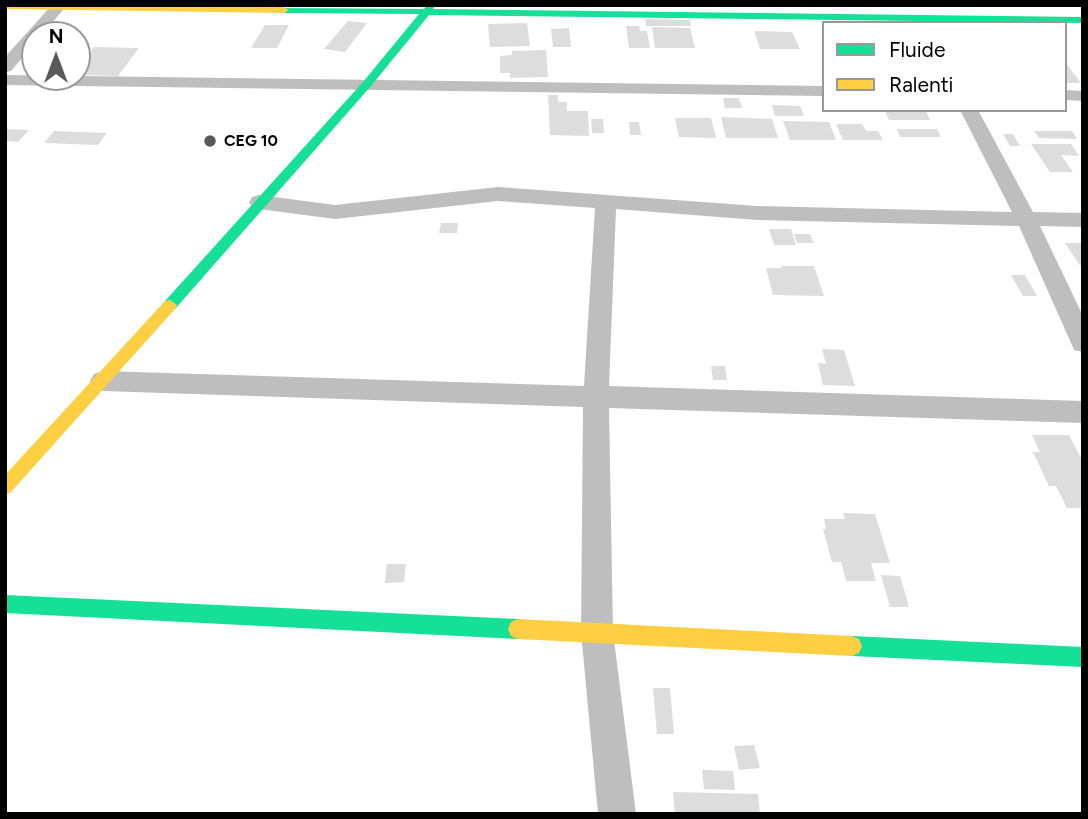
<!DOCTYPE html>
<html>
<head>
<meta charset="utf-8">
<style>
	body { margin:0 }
	#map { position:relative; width:1088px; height:819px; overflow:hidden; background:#fff; font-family:Figtree,sans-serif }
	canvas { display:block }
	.frame { position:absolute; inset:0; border:7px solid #000; pointer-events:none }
	.legend { position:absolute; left:822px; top:21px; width:245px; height:91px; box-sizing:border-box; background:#fff; border:2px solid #999; margin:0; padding:9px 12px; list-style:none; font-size:21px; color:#000 }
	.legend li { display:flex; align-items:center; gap:14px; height:35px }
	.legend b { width:35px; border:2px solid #999 }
	.north { position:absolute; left:21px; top:21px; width:70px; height:70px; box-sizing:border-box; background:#fff; border:2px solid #999; border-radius:50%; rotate:0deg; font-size:19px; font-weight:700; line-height:28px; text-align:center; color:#000 }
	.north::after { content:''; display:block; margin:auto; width:24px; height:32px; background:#595959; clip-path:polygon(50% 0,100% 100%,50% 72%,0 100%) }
</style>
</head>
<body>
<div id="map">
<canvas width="1088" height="819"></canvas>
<div class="frame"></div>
<ul class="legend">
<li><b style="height:9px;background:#16e098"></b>Fluide</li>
<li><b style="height:9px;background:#ffcf43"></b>Ralenti</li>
</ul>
<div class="north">N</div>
</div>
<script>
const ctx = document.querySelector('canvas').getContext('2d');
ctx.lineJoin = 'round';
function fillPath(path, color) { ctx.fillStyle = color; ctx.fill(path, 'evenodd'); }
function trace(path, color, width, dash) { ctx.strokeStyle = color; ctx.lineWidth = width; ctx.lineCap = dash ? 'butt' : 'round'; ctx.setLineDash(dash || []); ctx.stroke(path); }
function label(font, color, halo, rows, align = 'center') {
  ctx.font = font + ' Figtree,sans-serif'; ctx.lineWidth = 6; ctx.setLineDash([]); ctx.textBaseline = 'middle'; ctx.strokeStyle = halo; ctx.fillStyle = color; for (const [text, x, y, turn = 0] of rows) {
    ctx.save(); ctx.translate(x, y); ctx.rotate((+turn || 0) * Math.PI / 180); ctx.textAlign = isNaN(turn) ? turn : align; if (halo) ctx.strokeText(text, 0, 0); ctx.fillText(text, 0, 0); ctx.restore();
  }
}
fillPath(new Path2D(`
	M645 19 690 20 691 26H646Z
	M348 21 367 23 345 52 324 49Z
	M527 23 530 46 490 47 488 24Z
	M265 25H289L277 48H251Z
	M626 26H639L640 31H647L650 48H629Z
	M652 27 690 28 695 48H655Z
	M569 28 571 47H553L551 29Z
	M754 31 792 32 800 49H760Z
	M94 47 139 48 118 76 77 75V68Z
	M546 50 548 77 510 78V73H500V56L512 55V51Z
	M1065 62 1081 83H1065Z
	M548 95H558V102H567V111H588L589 136 550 135Z
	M723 98H739L742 108H725Z
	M772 105 800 106 804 116H775Z
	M885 111H926L930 120H889Z
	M721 117 772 119 778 138H726Z
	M675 118H711L716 138 679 137Z
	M591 119H603L604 133H592Z
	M783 121 829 122 836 140H790Z
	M629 122H639L641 135H630Z
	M836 124H862L866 131H878L883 140H843Z
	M5 129 29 130 18 142 5 141Z
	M897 129H937L941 137H900Z
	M54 131 107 133 98 145 44 143Z
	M1034 131H1072L1077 139 1039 138Z
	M1003 134H1013L1020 146H1010Z
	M1031 144H1071L1079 156 1061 155 1073 172H1050Z
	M441 223H458L457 233H439Z
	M769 229H791L796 245H774Z
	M794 234H810L814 243H797Z
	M1065 243H1083V270Z
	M781 266H814L824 296 773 295 766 268H782Z
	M1011 275H1025L1037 296H1023Z
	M822 349 844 350 855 386 823 385 818 363 826 364Z
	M711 366H725L727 380H713Z
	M1032 435H1069L1083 462V508H1067L1056 486H1049L1033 452H1040Z
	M843 513 875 514 890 563H871L876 581H846L841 562H832L823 529H826L824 519H845Z
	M387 564H406L404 582 385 583Z
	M881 575 900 576 909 607H890Z
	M653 688H670L674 734H657Z
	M754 745 760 768 739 770 734 746Z
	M702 770 733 771 735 790 704 789Z
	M673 792 758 794 760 814H675Z`), '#ddd');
fillPath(new Path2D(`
	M52 5H67L42 35H35V43L11 71 5 72V57Z
	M5 75 824 86V96L5 85Z
	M1065 90 1083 91V101L1065 100Z
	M960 110H978L1033 212 1083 213V227L1040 226 1083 316V352L1074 350 1071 343 1019 226 757 220 616 209 609 386 1083 401V423L609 408 613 632 636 814H598L581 632 583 407 103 391 94 388 90 381 94 374 103 371 584 386 595 208 498 201 335 219 259 209 252 207 249 202 252 197 259 195 335 205 498 187 757 206 1012 212Z`), '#bebebe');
fillPath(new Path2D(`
	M427 5H436L433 9 1083 17V23L429 15 371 86 175 309H165L163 305 165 301 363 82 419 14 284 13 281 12V8L424 9Z
	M5 595 518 619 525 622 528 629 525 636 518 639 5 613Z
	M852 636 1083 647V667L852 656 845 653 842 646 845 639Z`), '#16e098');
fillPath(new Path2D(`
	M5 5 284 7 289 10 284 13 5 9Z
	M170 300 177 305 175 309 11 492 5 495V475L165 301Z
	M518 619 852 636 859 639 862 646 859 653 852 656 518 639 511 636 508 629 511 622Z`), '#ffcf43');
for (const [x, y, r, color] of [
	[210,141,7,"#595959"]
]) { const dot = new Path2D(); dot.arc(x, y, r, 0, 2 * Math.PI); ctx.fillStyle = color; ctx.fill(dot); trace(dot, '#fff', 2.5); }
label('bold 16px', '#000', '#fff', [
	["CEG 10",224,141]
], 'left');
</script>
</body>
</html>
